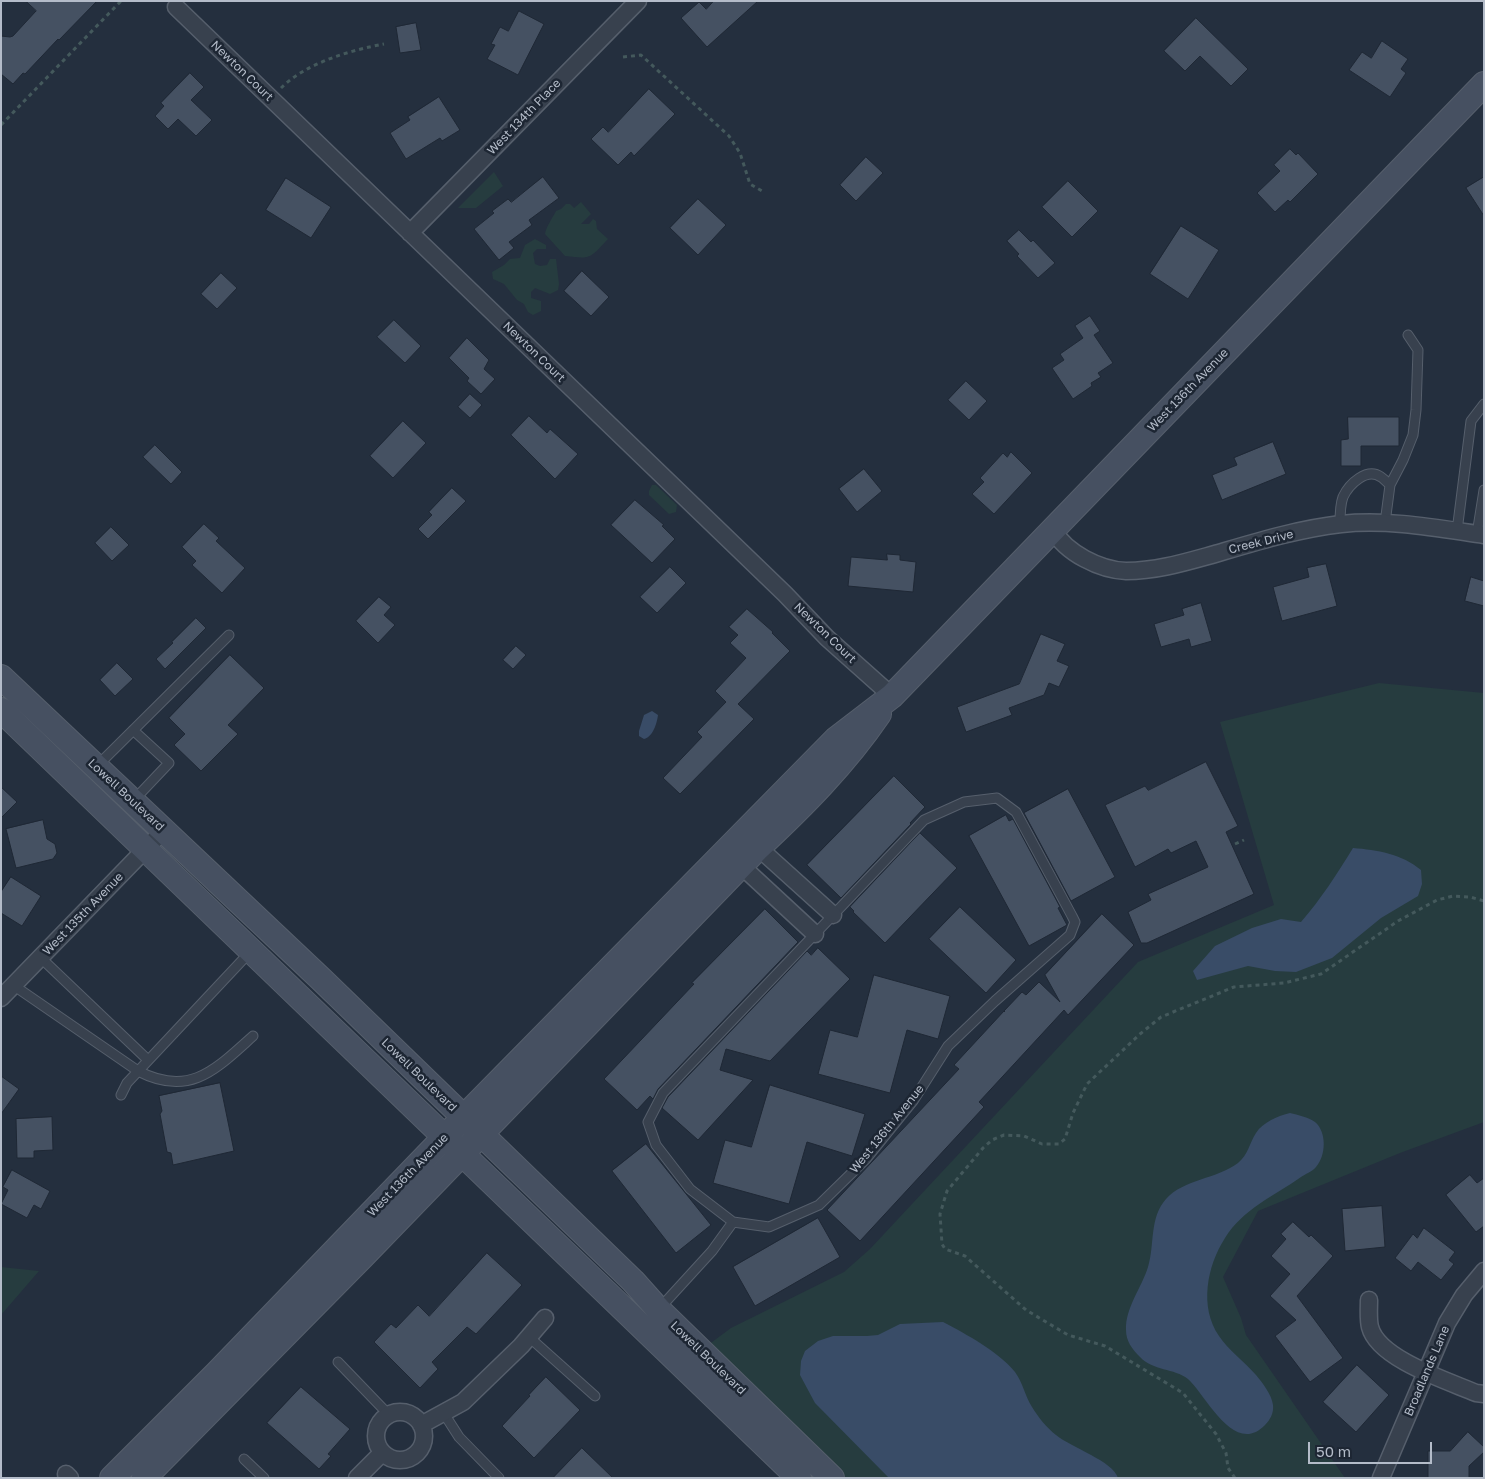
<!DOCTYPE html>
<html>
<head>
<meta charset="utf-8">
<style>
	body { margin:0 }
	#map { position:relative; width:1485px; height:1479px; overflow:hidden; background:#242f3e; font-family:"Golos Text",sans-serif }
	canvas { display:block }
	.frame { position:absolute; inset:0; border:2px solid #b4bcc9; pointer-events:none }
	.scale { position:absolute; left:1308px; top:1442px; width:124px; height:22px; box-sizing:border-box; border:2px solid #b4bcc9; border-top:0; padding-left:6px; font-size:15px; line-height:18px; white-space:nowrap; color:#b4bcc9; -webkit-text-stroke:4px #1d2633; paint-order:stroke }
</style>
</head>
<body>
<div id="map">
<canvas width="1485" height="1479"></canvas>
<div class="frame"></div>
<div class="scale">50 m</div>
</div>
<script>
const ctx = document.querySelector('canvas').getContext('2d');
ctx.lineJoin = 'round';
function fillPath(path, color) { ctx.fillStyle = color; ctx.fill(path, 'evenodd'); }
function trace(path, color, width, dash) { ctx.strokeStyle = color; ctx.lineWidth = width; ctx.lineCap = dash ? 'butt' : 'round'; ctx.setLineDash(dash || []); ctx.stroke(path); }
function label(font, color, halo, rows, align = 'center') {
  ctx.font = font + ' "Golos Text",sans-serif'; ctx.lineWidth = 5; ctx.setLineDash([]); ctx.textBaseline = 'middle'; ctx.strokeStyle = halo; ctx.fillStyle = color; for (const [text, x, y, turn = 0] of rows) {
    ctx.save(); ctx.translate(x, y); ctx.rotate((+turn || 0) * Math.PI / 180); ctx.textAlign = isNaN(turn) ? turn : align; if (halo) ctx.strokeText(text, 0, 0); ctx.fillText(text, 0, 0); ctx.restore();
  }
}
fillPath(new Path2D(`
	M494 172 503 186 476 208H458Z
	M581 202 591 214 581 224H589L593 219 596 221 597 229 608 239C589 259 592 259 565 256L545 234C546 227 553 217 556 211L561 209 566 204H570L574 208Z
	M535 239 546 245V249H537L533 253 535 264 540 266 547 265 550 259H556L559 284 558 290 550 294 535 288 531 292V298L541 301V311L533 315 528 312 524 304 517 300 504 284 493 279 492 272 504 265 510 259 520 258 525 245Z
	M652 485H656L677 505 676 512 669 514 649 495V491Z
	M1379 683 1484 693V1122L1400 1153 1258 1211 1223 1277 1241 1318 1246 1335 1345 1478H846L708 1345 731 1328 844 1272 870 1249 1138 962 1274 905 1220 722Z
	M1 1267 39 1271 1 1315Z`), '#263c3f');
fillPath(new Path2D(`
	M652 711 658 715C657 723 653 737 644 739L639 736V731L644 715Z
	M1353 848C1377 850 1402 854 1421 870L1422 884 1418 896 1381 918 1332 958 1296 972 1275 971 1248 966 1197 980 1193 971 1215 946 1252 928 1281 919 1301 922C1321 899 1337 874 1353 848Z
	M1290 1113C1298 1115 1308 1117 1315 1122 1327 1132 1326 1156 1316 1167 1312 1172 1305 1174 1301 1177 1274 1196 1243 1209 1225 1238 1207 1266 1199 1307 1219 1336 1228 1350 1244 1361 1256 1375 1262 1382 1272 1395 1273 1405 1274 1413 1270 1420 1265 1425 1234 1457 1206 1395 1188 1379 1174 1368 1153 1371 1140 1357 1132 1349 1126 1341 1126 1330 1125 1308 1142 1287 1148 1267 1155 1245 1149 1218 1166 1199 1184 1179 1217 1179 1238 1163 1248 1155 1249 1144 1256 1133 1263 1122 1278 1116 1290 1113Z
	M943 1322C966 1334 999 1352 1015 1372 1023 1383 1025 1396 1032 1407 1038 1417 1047 1428 1056 1435 1072 1448 1113 1461 1118 1478H889L815 1403 800 1375 801 1361 805 1351 818 1341 833 1336H867L878 1335 900 1324Z`), '#394c67');
const building = new Path2D(`
	M26 1H97L59 40 58 39 25 74 23 73 13 84 1 74V36L10 37 13 36 36 11Z
	M714 1H758L707 47 681 18 699 2 706 9Z
	M519 11 544 24 518 75 487 59 495 45 491 44 500 27 508 31Z
	M1196 18 1248 69 1231 86 1200 56 1185 71 1164 51Z
	M416 23 421 50 400 53 396 27Z
	M1382 41 1408 59 1401 69 1406 73 1390 97 1349 70 1362 52 1371 58Z
	M190 73 204 87 191 100 212 120 196 136 178 119 168 129 155 116 164 106 161 103Z
	M649 89 675 114 634 156 631 152 618 165 591 139 603 127 608 132Z
	M439 97 460 130 442 141 440 138 406 159 390 133 410 120 408 117Z
	M1290 149 1296 155 1298 153 1318 174 1290 202 1288 200 1275 212 1257 193 1280 171 1274 165Z
	M866 157 883 173 856 201 840 185Z
	M543 177 559 198 529 220 532 225 509 242 514 248 499 260 474 229 494 213 492 211 508 199 511 202Z
	M1484 177V216L1466 188Z
	M286 178 331 207 311 238 266 210Z
	M1068 181 1098 211 1072 237 1042 207Z
	M698 199 726 225 698 255 670 228Z
	M1181 226 1219 250 1188 299 1150 274Z
	M1019 230 1031 242 1033 240 1055 263 1038 278 1017 256 1019 254 1007 241Z
	M582 271 609 297 591 316 564 291Z
	M221 273 237 288 217 309 201 294Z
	M1090 316 1100 331 1094 335 1113 363 1098 373 1101 377 1091 383 1092 386 1073 399 1052 368 1064 360 1060 354 1083 338 1075 326Z
	M394 320 421 346 405 363 377 337Z
	M467 338 489 360 484 369 495 379 481 394 467 381 469 378 449 358Z
	M966 381 987 401 969 420 948 400Z
	M470 394 482 405 470 418 458 407Z
	M529 416 547 433 550 429 578 454 555 479 511 435Z
	M1348 417H1399V446H1361V466H1341V440L1348 439Z
	M403 421 426 443 393 478 370 456Z
	M1273 442 1286 474 1222 500 1212 475 1237 465 1234 458Z
	M155 445 182 472 171 484 143 457Z
	M1011 452 1032 473 994 514 972 494 984 482 980 478 1003 453 1007 457Z
	M864 469 882 491 857 512 839 489Z
	M452 488 466 501 428 539 418 529 432 515 429 512Z
	M635 500 664 525 662 526 675 539 652 563 611 525Z
	M204 524 219 538 216 541 245 568 222 593 192 565 196 561 182 547Z
	M111 527 129 545 112 561 95 543Z
	M887 554 900 555V560L916 562 913 592 848 586 851 557 887 560Z
	M1326 564 1337 606 1282 621 1273 587 1309 577 1307 568Z
	M670 567 686 583 657 613 640 597Z
	M1471 577 1484 581V606L1465 601Z
	M379 597 391 607 384 615 395 625 378 643 356 621Z
	M1201 603 1212 641 1191 647 1189 639 1161 647 1154 624 1184 615 1182 609Z
	M747 609 773 632 772 633 790 651 738 704 754 719 680 794 663 778 702 737 697 732 726 702 715 691 746 658 730 643 738 635 729 627Z
	M196 618 206 628 165 669 156 659 173 643 172 642Z
	M1041 634 1065 644 1057 661 1069 666 1059 687 1049 683 1044 695 1009 708 1012 715 966 732 957 707 1019 684Z
	M516 646 526 655 513 669 503 660Z
	M230 655 264 688 228 725 238 734 201 771 174 745 185 734 169 718Z
	M117 663 133 679 115 696 100 680Z
	M1206 762 1238 826 1226 832 1254 894 1147 943H1141L1128 912 1151 900 1148 894 1208 867 1196 841 1171 853 1168 849 1135 867 1105 805 1145 786 1148 790Z
	M894 776 925 807 910 823 911 824 841 898 807 865Z
	M1 787 17 802 1 818Z
	M1068 789 1115 877 1071 901 1024 813Z
	M1006 815 1009 821 1013 819 1060 907 1058 908 1067 925 1029 946 969 836Z
	M43 820 47 839 55 844 57 853 53 859 16 868 6 829Z
	M920 833 957 868 885 943 853 912 854 911 850 907Z
	M11 877 41 896 22 926 1 913V892Z
	M960 907 1016 960 986 993 929 939Z
	M765 909 798 942 658 1089 653 1099 650 1096 637 1110 604 1079 694 984 692 983Z
	M1102 914 1134 945 1068 1015 1064 1010 979 1102 984 1107 860 1241 827 1210 959 1069 954 1065 1004 1011 1005 1012 1004 1011 1022 992 1026 995 1039 982 1060 1002 1045 975Z
	M818 948 850 979 770 1061 726 1049 720 1070 753 1080 698 1140 662 1108 668 1097 807 951 811 955Z
	M874 975 950 996 938 1039 907 1030 890 1093 818 1074 830 1030 857 1037Z
	M1 1076 19 1089 1 1114Z
	M220 1083 234 1151 173 1165 171 1153 167 1152 160 1114 162 1111 159 1096Z
	M770 1085 865 1114 852 1156 807 1142 789 1204 713 1183 725 1140 751 1147Z
	M52 1117 53 1150 34 1151V1158H17L16 1119Z
	M646 1144 711 1225 676 1253 612 1171Z
	M12 1170 50 1191 41 1209 34 1205 27 1218 1 1204 8 1190 3 1187Z
	M1470 1175 1477 1183 1484 1178V1226L1476 1232 1446 1195Z
	M1382 1206 1385 1247 1345 1251 1342 1209Z
	M818 1218 840 1257 755 1306 733 1267Z
	M1293 1222 1309 1237 1311 1235 1333 1256 1297 1296 1343 1358 1310 1382 1275 1336 1296 1320 1270 1296 1290 1274 1271 1256 1286 1239 1281 1234Z
	M1424 1228 1455 1252 1449 1260 1454 1264 1441 1280 1418 1262 1411 1271 1395 1258 1413 1234 1417 1238Z
	M487 1253 522 1285 476 1334 467 1327 432 1362 438 1369 420 1388 374 1342 391 1324 396 1328 418 1305 429 1316Z
	M1357 1365 1389 1395 1356 1432 1323 1402Z
	M546 1377 580 1410 534 1458 502 1426 530 1396 529 1395Z
	M301 1387 350 1429 328 1454 331 1456 319 1469 267 1423Z
	M1468 1432 1484 1447V1452L1469 1466V1478H1428V1451H1450Z
	M582 1448 613 1478H553Z`);
fillPath(building, '#455162');
trace(building, '#1f2835', 1);
const lane = new Path2D(`
	M1385 523 1390 485 1403 460 1413 435 1416 410 1418 350 1408 335
	M1340 524C1340 515 1340 505 1343 497 1349 484 1367 467 1381 477 1384 479 1387 482 1390 485
	M1457 531 1471 421 1484 404
	M1477 534 1484 490
	M133 730 169 763 133 801
	M96 767 229 635
	M997 798 1016 812 1072 916 1075 922 1070 935 995 1001 948 1046 913 1101 866 1159 819 1205 769 1227 733 1222 690 1189 656 1145 648 1122 663 1093 924 820 964 802Z
	M41 958 148 1060
	M13 985 138 1071C190 1098 216 1069 253 1036
	M121 1095 127 1083 250 952
	M659 1309 712 1251 733 1222
	M529 1337 595 1396
	M338 1362 389 1415
	M443 1412 459 1437 499 1478
	M244 1459 264 1478`);
const street = new Path2D(`
	M176 7 785 594 827 638 892 696
	M410 233 638 1
	M1053 530C1066 553 1100 570 1126 571 1157 571 1186 562 1215 554 1256 542 1298 529 1341 524 1389 519 1436 528 1484 535
	M751 841 833 915
	M735 860 815 934
	M1 998 164 830
	M1369 1300C1369 1308 1368 1319 1370 1327 1378 1359 1448 1381 1476 1393L1484 1394
	M376 1436a24 24 0 1 1 48 0a24 24 0 1 1-48 0Z
	M421 1425 463 1402 521 1346 545 1318
	M66 1474 70 1478
	M357 1478 382 1453
	M1381 1478 1447 1323 1464 1295 1484 1271`);
const secondary = new Path2D(`
	M1 677 321 979 633 1281 658 1309 832 1478
	M1 710 799 1478
	M112 1478 217 1373 463 1118 836 739 892 696 1484 84
	M144 1478 363 1256 758 848C802 807 845 764 879 714`);
trace(lane, '#565f6c', 11);
trace(street, '#565f6c', 19);
trace(secondary, '#565f6c', 26);
trace(new Path2D(`
	M623 57 641 55 729 136 740 153 750 184 762 191
	M281 88C306 63 351 50 384 44
	M1 125 121 1
	M1235 844 1244 840
	M1235 1478 1228 1468 1226 1453 1216 1434 1183 1393 1105 1346 1068 1335 1026 1310 965 1256 945 1249 942 1244 940 1214 947 1191 983 1148 992 1140 1004 1135 1024 1136 1042 1144H1059L1065 1139 1073 1113 1087 1084 1140 1034 1161 1017 1234 987 1284 983 1321 974 1398 921 1437 900 1453 896 1470 897 1484 901`), '#44595c', 3, [4, 4]);
trace(lane, '#38414e', 9);
trace(street, '#38414e', 16);
trace(secondary, '#465061', 24);
label('12px', '#b4bcc9', '#1d2633', [
	["Newton Court",242,71,44],
	["West 134th Place",524,117,-46],
	["Newton Court",534,352,44],
	["West 136th Avenue",1188,390,-46],
	["Creek Drive",1261,542,-14],
	["Newton Court",825,633,44],
	["Lowell Boulevard",126,795,43],
	["West 135th Avenue",83,914,-46],
	["Lowell Boulevard",419,1075,44],
	["West 136th Avenue",887,1129,-51],
	["West 136th Avenue",408,1175,-46],
	["Lowell Boulevard",708,1358,44],
	["Broadlands Lane",1427,1371,-67]
]);
</script>
</body>
</html>
